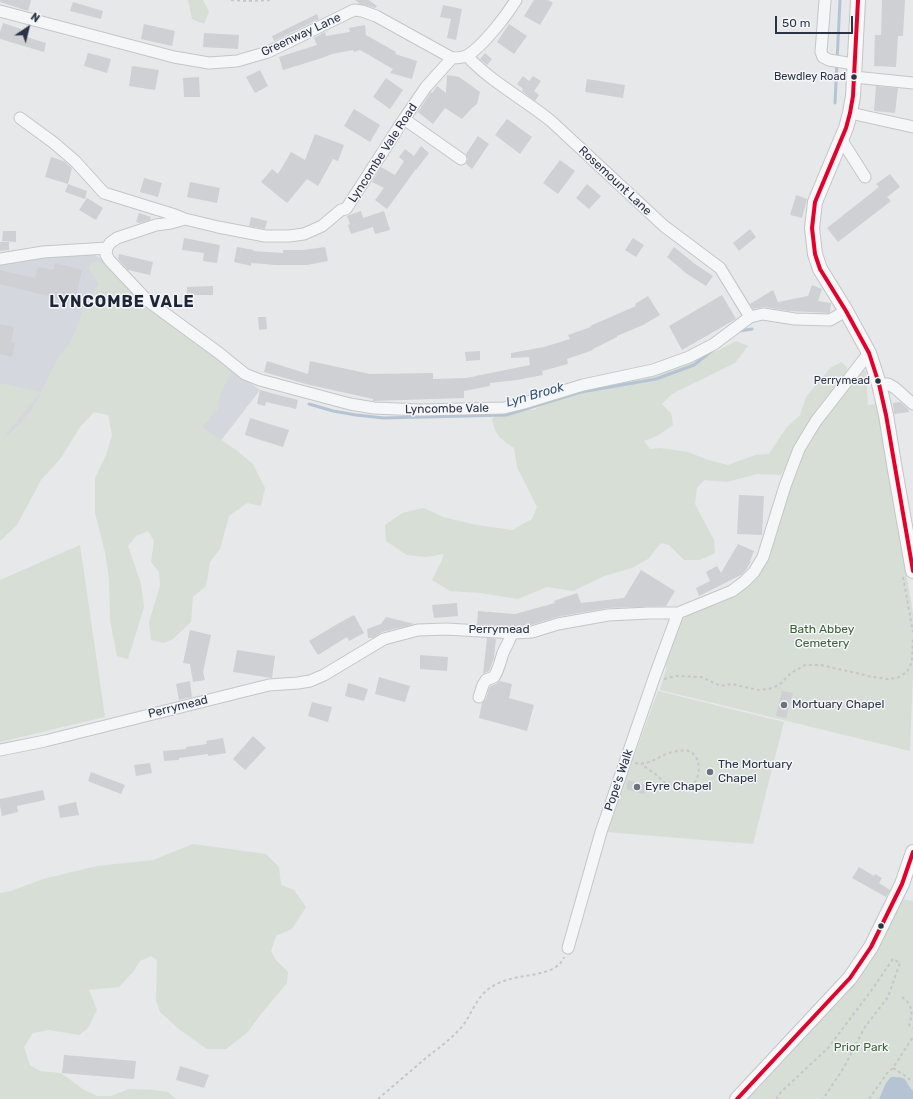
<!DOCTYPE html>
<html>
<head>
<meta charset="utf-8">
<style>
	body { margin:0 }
	#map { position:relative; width:913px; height:1099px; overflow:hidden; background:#e6e8ea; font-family:Rubik,sans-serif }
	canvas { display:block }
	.north { position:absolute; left:8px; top:8px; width:40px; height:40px; -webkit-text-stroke:3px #f4f6f9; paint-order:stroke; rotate:35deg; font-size:11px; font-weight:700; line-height:16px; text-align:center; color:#2b3445 }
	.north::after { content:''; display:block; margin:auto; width:14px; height:18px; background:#2b3445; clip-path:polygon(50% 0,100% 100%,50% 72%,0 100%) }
	.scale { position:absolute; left:775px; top:16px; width:78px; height:18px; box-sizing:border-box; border:2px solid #2b3445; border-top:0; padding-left:5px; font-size:12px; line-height:14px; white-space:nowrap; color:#2b3445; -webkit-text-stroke:3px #f4f6f9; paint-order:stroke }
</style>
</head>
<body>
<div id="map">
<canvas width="913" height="1099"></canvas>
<div class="north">N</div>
<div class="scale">50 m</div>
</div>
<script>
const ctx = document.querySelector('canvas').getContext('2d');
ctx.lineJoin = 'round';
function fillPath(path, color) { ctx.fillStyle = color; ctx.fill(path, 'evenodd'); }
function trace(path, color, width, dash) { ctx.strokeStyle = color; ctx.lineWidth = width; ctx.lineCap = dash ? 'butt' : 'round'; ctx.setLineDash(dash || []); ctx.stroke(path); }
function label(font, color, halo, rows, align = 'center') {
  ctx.font = font + ' Rubik,sans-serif'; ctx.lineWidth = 3; ctx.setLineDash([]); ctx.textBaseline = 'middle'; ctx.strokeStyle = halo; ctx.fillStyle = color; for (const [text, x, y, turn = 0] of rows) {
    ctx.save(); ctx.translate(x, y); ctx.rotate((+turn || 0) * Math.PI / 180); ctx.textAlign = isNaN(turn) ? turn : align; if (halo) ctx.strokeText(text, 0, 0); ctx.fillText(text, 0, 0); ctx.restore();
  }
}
fillPath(new Path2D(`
	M92 253 113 267 143 303 260 390 213 451 111 384 0 492V263Z`), '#d4d7dd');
fillPath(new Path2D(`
	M188 0H203L209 12 204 24 192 19Z
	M97 261 112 270 226 361 231 374 221 392 218 409 202 427 236 450 253 464 265 488 261 506 247 503 229 516 220 549 210 562 206 586 193 597 191 622 173 639 164 643 151 640 149 622 160 586 159 572 151 562 154 541 148 531 136 536 128 546 141 584 144 607 128 659 117 656 110 620 109 579 105 552 95 513V478L106 455 112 435 108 415 94 412 80 427 61 458 41 480 17 525 0 541V383L41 392 59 356 71 341 79 322 82 311 98 285 94 276 88 268 91 263ZM41 392C36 405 16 431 4 437Z
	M736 341 748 346 735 363 672 394 662 404 671 413 673 425 657 436 644 441 650 449 660 448 688 452 708 460 728 465 755 455 769 454 786 428 800 415 806 397 830 368 841 362 847 367 846 374 802 436 792 450 787 466 781 475 757 474 727 482 704 480 697 488 695 504 714 540 715 553 700 560H684L669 545 661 543 648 559 632 568 604 576 573 591 547 587 518 599 480 593 450 591 432 580 441 562 444 554 426 557 407 555 386 541 385 525 402 513 424 508 443 517 476 525 512 530 532 519 537 507 517 467 514 448C500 438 496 437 492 419L502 411 519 409 534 410 558 396 694 358 719 350Z
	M861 371H866L868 405 877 404 913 613V672L910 751 660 690 666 670V664L669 644 676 635 681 620 685 618 686 613 708 607 734 595 752 581 804 453 821 423Z
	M80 545 105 717 0 742V580Z
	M658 691 784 722 753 844 606 832Z
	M193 844 266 854 279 867 281 885 294 890 306 907 292 929 276 936 271 951 276 960 288 972 287 983 261 1014 248 1032 226 1049H207L180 1030 160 1012 156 1000 157 960 151 956 140 961 133 972 119 987 89 990 97 1010 88 1028 79 1035 49 1030 33 1033 24 1047 30 1065 40 1071 61 1073 84 1090 97 1096H111L129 1089 154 1090 168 1092 176 1099H0V893L11 891 43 879 97 866 153 860Z
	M902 899 913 901V1099H743L867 967 880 945Z`), '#d6ded6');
fillPath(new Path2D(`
	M891 1077C910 1077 903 1080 913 1091V1099H879L886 1083Z`), '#b4c4d5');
trace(new Path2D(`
	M835 103 840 0
	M739 331 752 329
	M309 404 333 411 356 415 384 418 506 415 581 392 656 379 694 365 713 350`), '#b4c4d5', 3);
fillPath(new Path2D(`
	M0 0H31L28 11 0 2Z
	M355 0H369L377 6 375 8 360 4Z
	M534 0H548L553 3 540 25 524 16Z
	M882 0H905L903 36H898L896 67 874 66 875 35H881Z
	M73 2 103 11 101 19 70 11Z
	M443 5 462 9 456 40 447 38 451 19 440 17Z
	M317 14 319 19 274 41 272 36Z
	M3 23 21 29 20 35 46 43 44 52 0 39V32Z
	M144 24 175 31 172 46 141 39Z
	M509 24 527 36 514 54 497 42Z
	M365 25 366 35 396 52 395 54 417 61 412 79 390 73 393 69 360 50 354 52 353 50 332 54 322 58 283 70 279 57 317 45 314 38 325 32 326 36 350 32 349 28Z
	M204 33 239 35 238 49 203 47Z
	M88 53 111 59 107 73 84 66Z
	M485 53 492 59 487 65 480 59Z
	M132 66 159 70 155 90 129 86Z
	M260 70 268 86 255 93 246 77Z
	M447 75 459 77 480 92 477 104 471 109 462 119 445 108 433 124 418 112 431 92 432 93 437 86 446 93Z
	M523 76 529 81 533 76 541 81 534 91 539 95 535 101 522 91 523 89 517 84Z
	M199 77 200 97H184L183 78Z
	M386 78 403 90 390 109 373 97Z
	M587 79 625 85 623 98 585 92Z
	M876 86 898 88 895 113 874 111Z
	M354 109 380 125 370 142 344 126Z
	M507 119 532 137 520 154 495 135Z
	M315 134 344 145 338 161 333 159 318 186 307 179 287 203 261 182 272 169 278 174 291 152 305 160Z
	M478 136 489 144 472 169 466 164 468 159 466 154Z
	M421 146 429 153 416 170V169L387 209 375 200 384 188 372 182 381 167 395 175 404 161 399 157 405 149 414 156Z
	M51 157 64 161 72 168 68 184 45 177Z
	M560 160 575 171 558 194 543 183Z
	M890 174 900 187 887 197 891 201 838 242 827 228 879 187 876 184Z
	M144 178 162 183 158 197 140 192Z
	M190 182 220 188 217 203 187 197Z
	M68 184 87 191 85 199 65 192Z
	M587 184 601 196 589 209 576 198Z
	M796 195 807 199 802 218 790 215Z
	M87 198 103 208 96 220 79 210Z
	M361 211 363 218 384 211 390 230 375 234 373 227 351 234 348 225 350 224 347 216Z
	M139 213 151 217 150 220 140 223 136 222Z
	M251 217 267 221 265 229 249 226Z
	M750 229 756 237 739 251 733 243Z
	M3 231H16V242L2 241Z
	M184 238 220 245 217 263 203 261 204 253 182 250Z
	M633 238 644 245 636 257 625 250Z
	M0 242H9V250L0 251Z
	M237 247 254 250 253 251 283 253V250H303L325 247 328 261 307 265H276L251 263V266L234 262Z
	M674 247 695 264 713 276 706 286 687 274 667 257Z
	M119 254 153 262 150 275 128 270 118 259Z
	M55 263 82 270 74 304 56 299V298L0 284V270L35 278 38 267 53 270Z
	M812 285 822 289 818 301 831 303 830 312 829 313 789 311 764 307 753 309 750 304 773 290 778 302 808 296Z
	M213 286V295H187V287Z
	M722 295 736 319 682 350 669 326Z
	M648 296 660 315 643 325 617 336V337L593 349V350L567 359 568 364 542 371 543 375 517 380 490 383V386L464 391V398L373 401V399L306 384 264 372 267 361 308 374 310 361 370 374 433 373V379L466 378 530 365 529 357 511 358V353L544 347 570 339 568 335 591 327 590 326 636 306 635 304Z
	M258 317H266L267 329 259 330Z
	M0 324 14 327 11 342 15 343 12 357 0 354Z
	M480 351V360L466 361 465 352Z
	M260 390 298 400 296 409 266 402 265 406 257 404Z
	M900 402 908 409 909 412 894 414 893 403Z
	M250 418 289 430 283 447 245 435Z
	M739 495 764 496 762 535 737 534Z
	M738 544 754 551 750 561H751L746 570 741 575 699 596 696 588 710 581 706 572 717 566 721 573Z
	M641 570 675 591 666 606 607 608 557 617 531 625 515 626 477 624 478 611 515 614 555 603 554 601 577 593 581 603 624 598Z
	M457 603 458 616 434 618 432 605Z
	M354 615 364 633 349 641 347 637 318 655 309 641 339 623Z
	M386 617 415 624 382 632 373 638H368L367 629 381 624Z
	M190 630 211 635 203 672 205 680 193 682 190 664 183 663Z
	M487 638 496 639 494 658 489 671 483 674Z
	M237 650 275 656 272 678 233 672Z
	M420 655 448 657 447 671 420 669Z
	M379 677 410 686 405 702 375 694Z
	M190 681 192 697 179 700 176 684Z
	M500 681 512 684 509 698 534 705 527 731 479 718 482 703 486 699 489 688 491 686 496 684Z
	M348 683 368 689 364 701 345 696Z
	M782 691 793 693 786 718 776 716Z
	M312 702 332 707 328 722 308 716Z
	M253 736 266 748 245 770 233 759Z
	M223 738 226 753 208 756V754L179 758V760L164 761 163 751 186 749V747L207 744 206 741Z
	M150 763 152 773 136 776 134 765Z
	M91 772 125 785 121 794 88 781Z
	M628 780 646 785 650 790 643 794 626 789Z
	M43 790 45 800 17 806 18 812 2 816 0 806V799Z
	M76 802 79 815 60 818 58 806Z
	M859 867 874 876 875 874 882 878 879 883 890 890 886 897 852 878Z
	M64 1055 136 1061 134 1079 62 1073Z
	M180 1066 209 1075 204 1088 176 1080Z`), '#ced0d3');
const minor = new Path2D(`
	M825 0 821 52 823 57 829 60 854 64
	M0 11 174 57 209 63 237 61 268 52 354 10 362 11 376 16 452 58C458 58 463 58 468 55 483 46 506 16 516 0
	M467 56C491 82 524 99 551 121L664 226 720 268 750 317
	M854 77 913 83
	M850 113 913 127
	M20 118 54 143 75 161 104 193 175 215 185 219
	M404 119 461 159
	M841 139 865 177
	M107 248 106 255 110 261 148 301 219 353 245 374 260 380 350 404 374 408 421 410 504 408 524 403 583 385 653 370 689 357 714 344 750 317 763 314 795 319 830 320 846 311
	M0 259 43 252 107 248 110 243 117 238 156 225 171 223 185 219 218 227 265 236H289L304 234 322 226 341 210 346 209 404 119 426 87 452 58
	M879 384H888L895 388 913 404
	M479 697 483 685 486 680 494 677C499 669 500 662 503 653 506 646 510 640 512 633
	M0 750 45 741 269 685 298 683 310 681 324 675 384 639 418 630 446 629 515 633 532 632 558 624 608 615 649 613H678L732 591 744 582 754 572 763 557 785 486 799 449 816 421 869 353
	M568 948 601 832 654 678 678 613`);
const major = new Path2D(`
	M858 0 853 96 850 113 846 128 815 202 812 228 815 254 820 269 846 311 869 353 879 384 886 415 895 470 913 571
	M737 1099 850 978 871 947 902 884 913 852`);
trace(minor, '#c4c6c8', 13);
trace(major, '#c2c5c8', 16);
trace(new Path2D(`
	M231 0 248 1 273 0
	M903 577 913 632
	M664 679 676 676 701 677 721 686 732 684 758 690 769 689 779 685 791 673 805 665H821L873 677 887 679 897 678 907 672 912 662 913 637
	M635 763C649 766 657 757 669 753 672 752 676 751 679 751 679 751 684 750 685 750 707 753 701 793 679 790 669 789 662 779 654 773 650 770 645 767 641 764
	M902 997C913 1005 913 1013 909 1025L913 1028
	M893 1068 904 1075 913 1082
	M378 1099C394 1085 411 1071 427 1057 440 1047 454 1037 464 1024 473 1011 478 994 493 986 497 984 502 981 507 980 524 974 557 976 564 957
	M776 1099 781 1092 828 1048 871 991 893 959 900 963 888 997 865 1027 843 1069 823 1099
	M869 1099 888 1072 893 1068 913 1037`), '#c5c6ca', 2, [3, 3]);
trace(minor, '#f5f6f7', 11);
trace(major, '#f8f8f8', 14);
trace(new Path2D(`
	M858 0 853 96 850 113 846 128 815 202 812 228 815 254 820 269 846 311 869 353 879 384 886 415 913 571
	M737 1099 850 978 871 947 902 884 913 852`), '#e4002b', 4);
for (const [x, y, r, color] of [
	[854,77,3.5,"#2b3445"],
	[878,381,3.5,"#2b3445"],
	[784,705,4,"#6c737f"],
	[710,772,4,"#6c737f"],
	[637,787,4,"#6c737f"],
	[881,926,3.5,"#2b3445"]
]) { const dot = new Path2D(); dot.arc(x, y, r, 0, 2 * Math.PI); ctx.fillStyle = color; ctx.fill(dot); trace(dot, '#f4f6f9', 1.5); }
label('11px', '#2b3445', '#f4f6f9', [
	["Bewdley Road",846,77],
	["Perrymead",870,381]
], 'right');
label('12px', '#2b3445', '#f4f6f9', [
	["Greenway Lane",301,35,-25],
	["Lyncombe Vale Road",383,153,-57],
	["Rosemount Lane",615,181,43],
	["Lyncombe Vale",447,409,-1],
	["Perrymead",499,630],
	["Perrymead",178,707,-14],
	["Pope's Walk",619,780,-71]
]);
label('12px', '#3f6138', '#f4f6f9', [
	["Bath Abbey",822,630],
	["Cemetery",822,644],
	["Prior Park",861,1048]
]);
label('12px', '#2b3445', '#f4f6f9', [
	["Mortuary Chapel",792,705],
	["The Mortuary",718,765],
	["Chapel",718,779],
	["Eyre Chapel",645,787]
], 'left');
label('italic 13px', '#34527a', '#f4f6f9', [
	["Lyn Brook",535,395,-16]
]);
ctx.letterSpacing = '1px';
label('bold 16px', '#1d2536', '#f4f6f9', [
	["LYNCOMBE VALE",122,302]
]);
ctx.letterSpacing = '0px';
</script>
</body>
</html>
